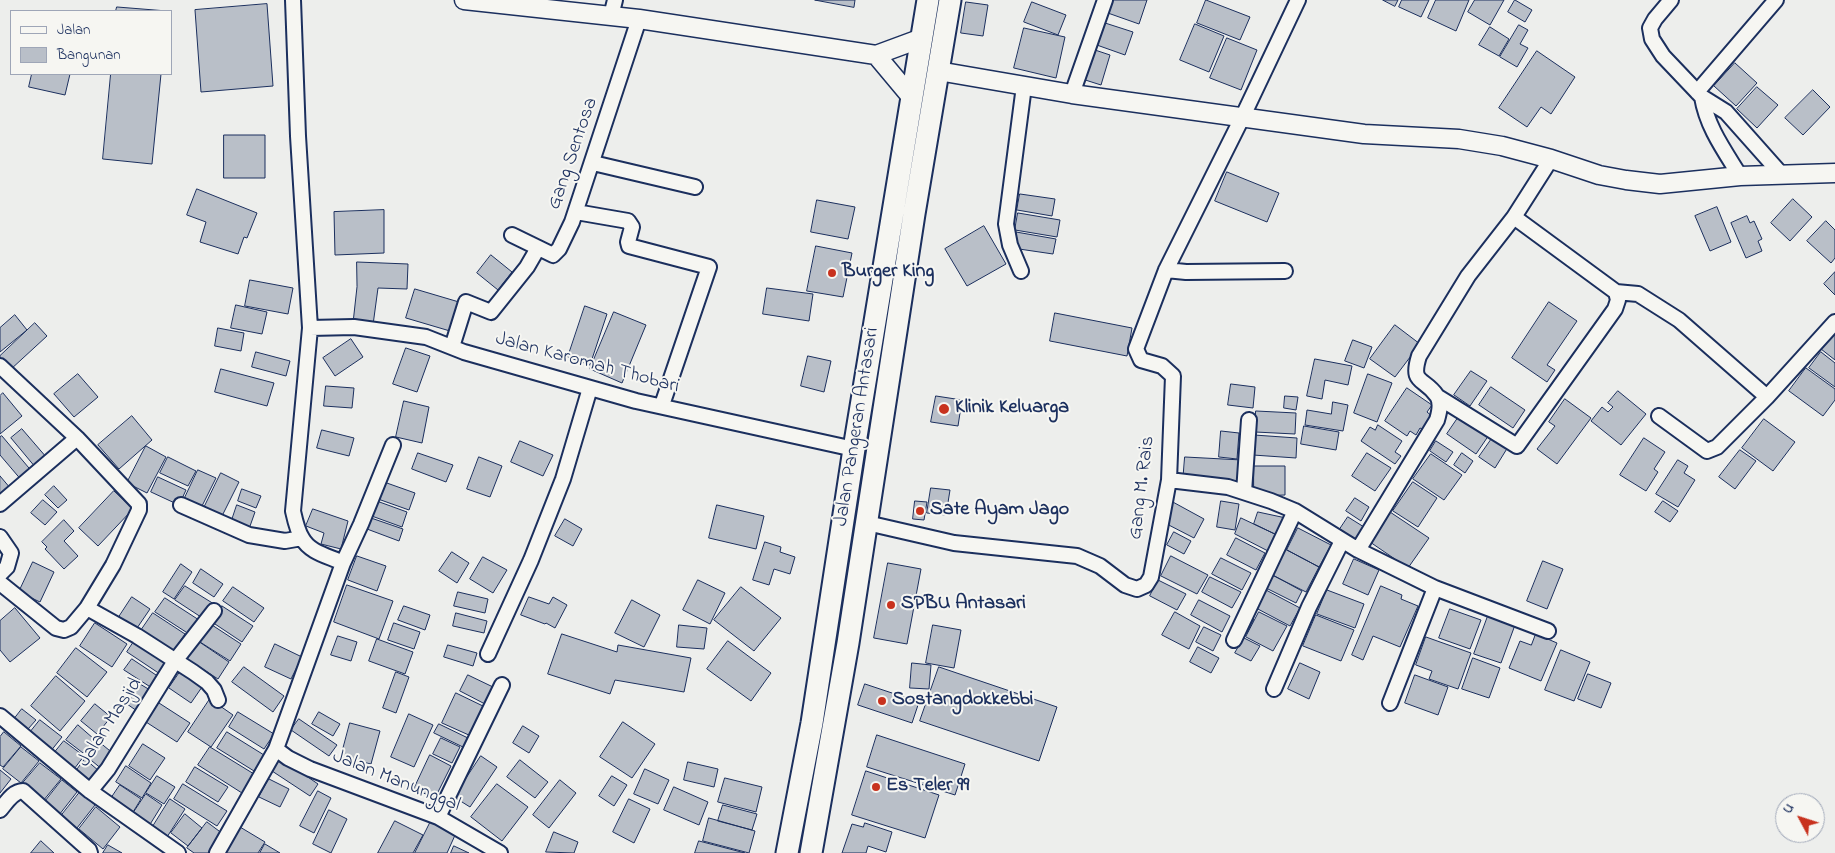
<!DOCTYPE html>
<html>
<head>
<meta charset="utf-8">
<style>
	body { margin:0 }
	#map { position:relative; width:1835px; height:853px; overflow:hidden; background:#edeeec; font-family:"Indie Flower",sans-serif }
	canvas { display:block }
	.legend { position:absolute; left:10px; top:10px; width:162px; height:65px; box-sizing:border-box; background:#f6f6f2; border:1px solid #9ea6b7; margin:0; padding:6px 9px; list-style:none; font-size:15px; color:#1b2f5e }
	.legend li { display:flex; align-items:center; gap:10px; height:25px }
	.legend b { width:25px; border:1px solid #9ea6b7 }
	.north { position:absolute; left:1775px; top:793px; width:50px; height:50px; box-sizing:border-box; background:#f6f6f2; border:1px solid #9ea6b7; border-radius:50%; rotate:310deg; font-size:14px; font-weight:700; line-height:20px; text-align:center; color:#1b2f5e }
	.north::after { content:''; display:block; margin:auto; width:18px; height:22px; background:#c8321e; clip-path:polygon(50% 0,100% 100%,50% 72%,0 100%) }
</style>
</head>
<body>
<div id="map">
<canvas width="1835" height="853"></canvas>
<ul class="legend">
<li><b style="height:6px;background:#f6f6f2"></b>Jalan</li>
<li><b style="height:14px;background:#b9bfc8"></b>Bangunan</li>
</ul>
<div class="north">U</div>
</div>
<script>
const ctx = document.querySelector('canvas').getContext('2d');
ctx.lineJoin = 'round';
function fillPath(path, color) { ctx.fillStyle = color; ctx.fill(path, 'evenodd'); }
function trace(path, color, width, dash) { ctx.strokeStyle = color; ctx.lineWidth = width; ctx.lineCap = dash ? 'butt' : 'round'; ctx.setLineDash(dash || []); ctx.stroke(path); }
function label(font, color, halo, rows, align = 'center') {
  ctx.font = font + ' "Indie Flower",sans-serif'; ctx.lineWidth = 4; ctx.setLineDash([]); ctx.textBaseline = 'middle'; ctx.strokeStyle = halo; ctx.fillStyle = color; for (const [text, x, y, turn = 0] of rows) {
    ctx.save(); ctx.translate(x, y); ctx.rotate((+turn || 0) * Math.PI / 180); ctx.textAlign = isNaN(turn) ? turn : align; if (halo) ctx.strokeText(text, 0, 0); ctx.fillText(text, 0, 0); ctx.restore();
  }
}
const building = new Path2D(`
	M815 0H855L854 7Z
	M1109 0H1147L1139 24 1105 12Z
	M1206 0 1250 17 1240 40 1197 23Z
	M1383 0H1398L1395 6Z
	M1402 0H1429L1421 17 1399 7Z
	M1436 0H1469L1456 31 1428 18Z
	M1475 0H1504L1490 25 1468 12Z
	M1515 0 1532 10 1525 22 1508 12Z
	M966 2 988 5 983 36 961 33Z
	M1032 2 1066 15 1058 35 1024 22Z
	M267 4 273 86 201 92 195 10Z
	M117 7 167 11H116Z
	M1102 22 1133 32 1125 55 1094 44Z
	M1195 24 1224 36 1209 72 1180 60Z
	M1519 25 1528 30 1520 44 1528 48 1517 67 1500 57Z
	M1490 27 1509 39 1499 56 1479 45Z
	M1024 28 1065 37 1056 78 1014 68Z
	M1227 38 1257 50 1241 90 1210 78Z
	M1089 48 1110 55 1101 85 1079 78Z
	M1537 51 1575 77 1551 114 1541 107 1527 127 1499 108Z
	M1735 63 1757 83 1736 106 1714 86Z
	M32 74H70L65 95 29 87Z
	M111 74H161L152 164 103 159Z
	M1757 87 1778 105 1757 128 1737 109Z
	M1813 90 1830 107 1803 135 1785 118Z
	M224 135H265V178H224Z
	M1227 172 1279 193 1267 222 1215 201Z
	M197 189 257 213 247 238 244 237 238 254 200 242 206 222 187 215Z
	M1020 194 1055 199 1052 216 1017 210Z
	M1793 199 1812 217 1790 241 1771 223Z
	M817 200 855 207 848 239 811 232Z
	M1717 207 1731 242 1710 251 1695 216Z
	M384 210V253L335 255 334 212Z
	M1018 213 1060 220 1057 237 1015 230Z
	M1747 216 1750 223 1754 221 1762 239 1758 241 1762 251 1746 258 1731 223Z
	M1826 221 1835 230V258L1831 263 1807 241Z
	M984 226 1006 264 967 286 945 249Z
	M1016 232 1056 239 1053 254 1019 249Z
	M816 246 852 253 843 297 807 291Z
	M491 255 512 272 498 290 477 273Z
	M357 262 408 264 407 289 378 288 373 325 353 323 357 287Z
	M1835 272V295L1824 284Z
	M250 280 293 288 288 314 245 306Z
	M767 288 813 294 809 321 763 314Z
	M415 289 459 302 450 331 406 318Z
	M1549 302 1577 321 1547 365 1555 370 1547 382 1512 358Z
	M236 305 267 312 262 334 231 328Z
	M585 306 607 314 590 365 568 357Z
	M614 312 646 325 622 383 590 369Z
	M1055 313 1132 328 1127 356 1050 341Z
	M15 315 27 330 0 352V328Z
	M35 323 47 336 10 370 0 359V356Z
	M1395 325 1420 344 1395 377 1370 359Z
	M218 328 244 333 241 351 215 346Z
	M1835 332V360L1821 349Z
	M351 339 363 357 335 376 323 358Z
	M1353 340 1372 347 1364 368 1345 361Z
	M406 348 430 356 417 392 393 384Z
	M256 352 290 361 286 376 252 367Z
	M1821 352 1835 363V387L1809 368Z
	M808 356 831 361 824 392 801 386Z
	M1315 359 1352 366 1348 385 1325 380 1322 399 1307 396Z
	M1806 368 1835 389V400L1823 416 1789 391Z
	M221 369 274 383 267 406 215 392Z
	M1471 371 1487 381 1470 406 1454 395Z
	M78 374 98 397 74 417 54 394Z
	M1368 374 1392 383 1377 422 1354 413Z
	M1231 384 1255 387 1253 408 1228 405Z
	M326 386 354 388 352 408 324 406Z
	M1491 387 1525 410 1513 428 1479 405Z
	M1407 388 1432 405 1427 412 1433 417 1424 430 1420 428 1416 435 1410 431 1407 436 1385 421Z
	M1618 391 1646 414 1621 445 1591 421 1602 407 1608 412 1613 407 1608 403Z
	M3 393 22 416 0 434V396Z
	M936 396 962 400 958 426 931 422Z
	M1285 396 1298 397 1296 410 1284 408Z
	M1565 399 1591 418 1557 464 1537 449 1555 426 1549 422Z
	M404 401 429 407 422 443 396 437Z
	M1333 402 1348 405 1343 431 1305 425 1307 410 1331 414Z
	M1256 411 1296 413 1295 434 1255 432Z
	M1462 412 1491 432 1476 454 1447 434Z
	M132 416 152 440 119 469 98 445Z
	M1764 419 1795 442 1773 471 1742 448Z
	M1378 425 1402 441 1395 452 1401 456 1395 464 1361 441 1370 427 1375 430Z
	M1304 426 1339 432 1336 450 1301 444Z
	M22 429 47 458 36 468 11 438Z
	M322 430 354 438 349 456 317 448Z
	M1221 431 1239 433 1237 459 1219 457Z
	M1254 435 1297 438 1296 458 1253 455Z
	M2 436 34 474 23 482 0 455V437Z
	M1493 437 1508 447 1495 468 1479 457Z
	M1644 438 1665 452 1654 469 1658 472 1646 491 1620 475Z
	M520 441 553 455 543 476 511 462Z
	M1436 441 1453 452 1446 462 1430 451Z
	M146 446 166 457 147 493 127 483Z
	M1740 450 1756 461 1735 489 1719 477Z
	M418 453 453 465 446 482 412 469Z
	M1367 453 1391 468 1375 491 1352 476Z
	M1462 453 1473 461 1465 473 1454 465Z
	M1431 454 1462 475 1444 500 1413 479Z
	M168 457 196 471 188 486 160 473Z
	M479 457 502 466 490 497 467 489Z
	M1185 457 1242 460 1240 485 1183 482Z
	M1678 460 1688 466 1684 473 1695 480 1678 507 1656 494Z
	M1254 466H1285V495L1254 496Z
	M198 470 216 478 199 512 182 504Z
	M221 473 239 482 220 520 202 512Z
	M0 476 11 489 0 498Z
	M158 477 186 490 179 505 151 492Z
	M384 482 415 493 409 510 378 499Z
	M1413 482 1437 498 1418 527 1393 511Z
	M54 486 67 500 58 508 45 495Z
	M931 488 950 490 946 515 927 513Z
	M242 489 261 496 256 508 238 501Z
	M114 491 133 509 98 546 79 528Z
	M1355 498 1369 507 1361 521 1346 511Z
	M43 500 57 512 45 525 31 513Z
	M374 500 407 512 402 527 369 515Z
	M915 501 927 502 924 520 913 519Z
	M1171 501 1204 519 1194 538 1161 521Z
	M1221 501 1239 504 1235 530 1217 527Z
	M1663 501 1678 511 1670 522 1655 512Z
	M237 505 255 512 249 529 231 523Z
	M717 505 764 516 756 549 709 538Z
	M313 509 348 521 341 549 321 544 324 533 306 526Z
	M1258 512 1286 518 1281 537 1254 524Z
	M1390 512 1429 538 1408 568 1370 542Z
	M1348 517 1364 527 1356 540 1340 529Z
	M371 518 403 529 399 541 367 529Z
	M1241 518 1277 535 1268 551 1235 534Z
	M565 519 582 529 573 546 555 536Z
	M64 520 74 531 64 541 78 556 64 569 45 549 47 547 42 542Z
	M1298 528 1331 545 1319 567 1287 550Z
	M1174 532 1191 541 1184 554 1167 545Z
	M1236 538 1265 553 1256 570 1227 555Z
	M765 542 781 547 780 552 795 557 790 574 774 569 769 585 753 580Z
	M1285 549 1319 567 1306 592 1272 575Z
	M452 552 469 563 457 583 439 571Z
	M357 556 386 566 377 591 348 580Z
	M1171 556 1208 575 1197 594 1161 576Z
	M483 557 507 570 493 593 470 579Z
	M1221 558 1251 573 1242 590 1212 574Z
	M1354 559 1379 570 1368 595 1343 584Z
	M1543 561 1563 569 1547 609 1527 601Z
	M33 562 54 572 40 602 19 592Z
	M888 563 921 569 907 644 874 638Z
	M181 564 192 572 174 599 163 592Z
	M201 569 223 584 214 597 193 583Z
	M1271 574 1302 591 1296 603 1264 587Z
	M1210 577 1241 592 1232 608 1202 592Z
	M698 580 725 593 710 624 683 610Z
	M1158 580 1186 594 1177 610 1150 596Z
	M347 585 393 601 379 639 334 622Z
	M185 586 214 604 204 619 175 600Z
	M1381 586 1402 595 1401 599 1418 606 1400 647 1373 636 1363 660 1352 655Z
	M233 587 264 608 254 622 223 601Z
	M741 587 781 618 754 651 714 620Z
	M1266 590 1300 608 1290 626 1256 608Z
	M1327 590 1364 604 1355 628 1317 614Z
	M458 592 488 599 485 613 454 606Z
	M132 597 150 609 135 631 117 620Z
	M529 597 549 604 553 597 567 605 555 628 546 623 545 624 521 615Z
	M165 598 199 620 189 634 155 612Z
	M632 600 660 615 644 647 615 633Z
	M1199 600 1230 616 1222 632 1191 615Z
	M222 606 253 626 242 642 212 622Z
	M404 606 430 615 425 630 398 620Z
	M15 608 40 638 10 662 0 650V621Z
	M1450 609 1481 620 1470 649 1439 638Z
	M1175 612 1200 626 1189 649 1162 635Z
	M1259 612 1287 626 1273 651 1246 637Z
	M153 613 185 634 172 653 140 632Z
	M456 613 487 621 484 633 453 626Z
	M1316 615 1354 630 1341 661 1303 646Z
	M1248 616 1254 619 1247 633 1240 630Z
	M1488 616 1515 625 1501 663 1474 654Z
	M95 623 127 644 112 667 80 646Z
	M394 623 420 632 414 649 388 640Z
	M212 625 241 644 230 661 200 642Z
	M679 625 707 628 704 649 677 647Z
	M933 625 961 630 954 668 926 663Z
	M1204 627 1221 635 1213 651 1196 642Z
	M562 634 617 652 618 645 691 658 684 692 615 680 610 694 548 674Z
	M1536 634 1557 643 1541 681 1509 668 1520 641 1531 645Z
	M338 636 357 642 351 661 331 655Z
	M137 637 170 659 160 674 127 652Z
	M1426 637 1471 653 1458 689 1429 679 1432 671 1416 665Z
	M1244 638 1260 646 1251 661 1235 653Z
	M377 639 413 652 405 674 369 661Z
	M198 641 229 662 218 679 187 659Z
	M728 641 771 673 751 701 707 669Z
	M275 644 302 657 291 679 265 667Z
	M448 645 477 653 473 666 444 657Z
	M1198 647 1219 658 1211 673 1190 662Z
	M76 648 107 672 87 697 57 673Z
	M1561 650 1590 662 1574 701 1545 690Z
	M1473 658 1500 668 1489 698 1462 689Z
	M132 659 159 677 152 688 124 670Z
	M912 663 931 665 929 689 910 688Z
	M1300 663 1320 672 1309 699 1288 689Z
	M244 667 284 696 273 712 232 682Z
	M939 667 1057 707 1039 761 920 721Z
	M180 672 202 687 191 703 169 688Z
	M396 672 409 677 396 713 383 708Z
	M1588 674 1611 683 1601 708 1578 699Z
	M468 675 493 687 485 704 460 691Z
	M1415 675 1448 687 1438 715 1405 703Z
	M56 676 85 701 60 731 31 706Z
	M140 684 150 690 137 711 127 704Z
	M865 684 919 702 912 723 858 705Z
	M456 693 485 707 471 736 442 723Z
	M210 699 233 715 211 747 188 732Z
	M159 703 190 723 177 742 146 722Z
	M95 704 111 717 97 734 81 721Z
	M22 709 36 720 28 729 15 718Z
	M238 712 274 734 264 749 229 727Z
	M319 712 340 724 333 736 312 724Z
	M409 714 433 725 414 767 391 757Z
	M299 719 337 745 329 756 291 730Z
	M40 720 62 737 50 752 28 735Z
	M623 722 655 744 632 778 600 757Z
	M350 723 380 731 371 764 341 757Z
	M439 724 470 739 465 748 434 733Z
	M78 725 94 739 83 753 66 740Z
	M523 726 539 736 529 753 513 743Z
	M4 732 21 746 3 767 0 765V737Z
	M227 732 264 755 254 771 217 748Z
	M877 735 965 764 955 795 867 767Z
	M441 738 460 747 452 763 433 754Z
	M64 741 84 756 71 773 51 757Z
	M98 741 115 755 103 770 86 756Z
	M143 744 165 758 150 780 129 766Z
	M21 747 39 761 21 783 3 769Z
	M210 747 254 774 242 793 198 765Z
	M430 755 451 766 435 798 414 789Z
	M481 756 497 767 470 807 454 797Z
	M280 758 318 784 310 796 272 771Z
	M85 759 99 771 87 786 73 775Z
	M520 760 548 782 535 798 507 777Z
	M688 762 718 769 714 787 684 780Z
	M40 763 61 779 43 801 22 784Z
	M126 766 151 783 142 798 116 782Z
	M195 767 228 787 218 802 186 782Z
	M645 769 669 780 658 804 634 794Z
	M0 770 11 779 0 793Z
	M866 771 939 795 925 838 852 815Z
	M157 776 175 787 164 804 146 793Z
	M612 776 627 785 614 806 599 796Z
	M725 778 762 787 756 812 718 802Z
	M269 779 289 789 280 807 259 797Z
	M62 780 77 792 59 815 44 803Z
	M560 780 576 793 549 828 533 815Z
	M183 784 227 811 217 826 174 799Z
	M497 784 528 807 502 841 471 817Z
	M120 785 141 799 130 817 108 803Z
	M674 787 708 802 699 825 664 810Z
	M318 791 331 798 314 833 300 826Z
	M80 792 95 805 77 828 61 816Z
	M146 794 162 805 149 826 132 815Z
	M170 799 185 809 167 837 152 828Z
	M629 799 650 809 634 843 613 832Z
	M723 805 757 814 752 830 718 821Z
	M96 807 120 827 103 849 79 829Z
	M329 810 347 819 331 853 313 844Z
	M185 814 202 828 188 846 171 833Z
	M709 818 755 831 749 853 703 841Z
	M395 821 423 835 413 853H378Z
	M431 821 456 833 447 853H415Z
	M207 822 223 834 208 853H194L187 848Z
	M865 823 892 832 886 852 868 846 866 853H842L852 824 863 827Z
	M240 827 265 842 258 853H224Z
	M554 832 578 842 574 853 546 852Z
	M41 841 54 853H31Z
	M699 841 745 853H695Z
	M265 844 280 853H260Z
	M108 845 122 853H103Z
	M454 846 469 853H451Z`);
fillPath(building, '#b9bfc8');
trace(building, '#1b2f5e', 1);
const minor = new Path2D(`
	M293 0 298 136 310 328 293 511C295 520 297 530 302 538 310 553 329 556 343 563
	M1671 0 1655 19 1650 28 1652 39 1663 56 1702 97 1726 112 1782 175
	M611 16 615 0
	M1697 92 1776 0
	M1072 94 1105 0
	M1702 97C1707 127 1724 150 1740 176
	M593 163 695 187
	M576 212 628 221 632 227 628 242 629 246 709 267 662 405
	M1514 217 1616 292 1638 294 1679 320 1767 397
	M512 235 553 255 559 249 572 222 639 19
	M1166 270 1186 272 1285 271
	M1021 271 1010 245 1006 224 1024 86
	M310 328 354 327 426 337 464 352 636 401 854 449
	M452 347 466 302 491 312 527 267 538 248
	M0 366 77 438 139 504V510L113 565 87 608 71 627 64 630 56 628 0 583
	M1438 397 1517 446 1615 309 1618 300 1616 292
	M1659 416 1707 451 1717 447 1767 397 1835 322
	M1169 480 1228 487 1271 501 1295 511 1358 550
	M1244 492 1249 420
	M0 504 77 438
	M181 505 249 535 285 541 302 538
	M867 523 954 543 1077 556 1100 566 1125 585 1137 589 1146 585 1151 577 1169 480 1173 376 1162 366 1141 360 1136 349 1166 270 1242 118 1298 0
	M0 537 11 553 7 567 0 574
	M87 608 137 636 193 672 207 682 214 690 218 700
	M1548 631 1435 588 1358 550 1437 420C1439 413 1442 403 1437 396 1424 377 1410 385 1419 356L1468 276 1514 217 1551 159
	M1234 640 1295 511
	M488 654 531 560 563 479 590 388
	M1274 689 1309 607 1342 541
	M1390 703 1435 588
	M0 716 90 791 178 853
	M276 749 288 758 310 769 438 817 500 853
	M90 791 108 769 175 661 214 611
	M0 810C6 803 13 791 23 791L89 850 90 853
	M438 817 502 685
	M217 853 276 749 343 563 361 524 393 445`);
const tertiary = new Path2D(`
	M464 0 639 19 876 55 922 38
	M876 55 912 98
	M938 71 1072 94 1364 134 1459 139 1502 146 1551 159 1599 175 1626 180 1660 184 1740 176 1835 173`);
const primary = new Path2D(`
	M787 853 812 723 854 449 928 0
	M811 853 848 643 914 214 950 0`);
trace(minor, '#1b2f5e', 18);
trace(tertiary, '#1b2f5e', 21);
trace(primary, '#1b2f5e', 25);
trace(minor, '#f6f6f2', 14);
trace(tertiary, '#f6f6f2', 18);
trace(primary, '#f6f6f2', 21);
for (const [x, y, r, color] of [
	[832,273,5,"#c8321e"],
	[944,409,6,"#c8321e"],
	[920,511,5,"#c8321e"],
	[891,605,5,"#c8321e"],
	[882,701,5,"#c8321e"],
	[876,787,5,"#c8321e"]
]) { const dot = new Path2D(); dot.arc(x, y, r, 0, 2 * Math.PI); ctx.fillStyle = color; ctx.fill(dot); trace(dot, '#f6f6f2', 2); }
label('20px', '#1b2f5e', '#f6f6f2', [
	["Gang Sentosa",574,154,-71],
	["Jalan Karomah Thobari",587,364,15],
	["Jalan Pangeran Antasari",858,427,-81],
	["Gang M. Rais",1143,488,-83],
	["Jalan Masjid",111,723,-57],
	["Jalan Manunggal",396,782,22]
]);
label('bold 20px', '#1b2f5e', '#f6f6f2', [
	["Burger King",842,273],
	["Klinik Keluarga",955,409],
	["Sate Ayam Jago",930,511],
	["SPBU Antasari",901,605],
	["Sostangdokkebbi",892,701],
	["Es Teler 99",886,787]
], 'left');
</script>
</body>
</html>
